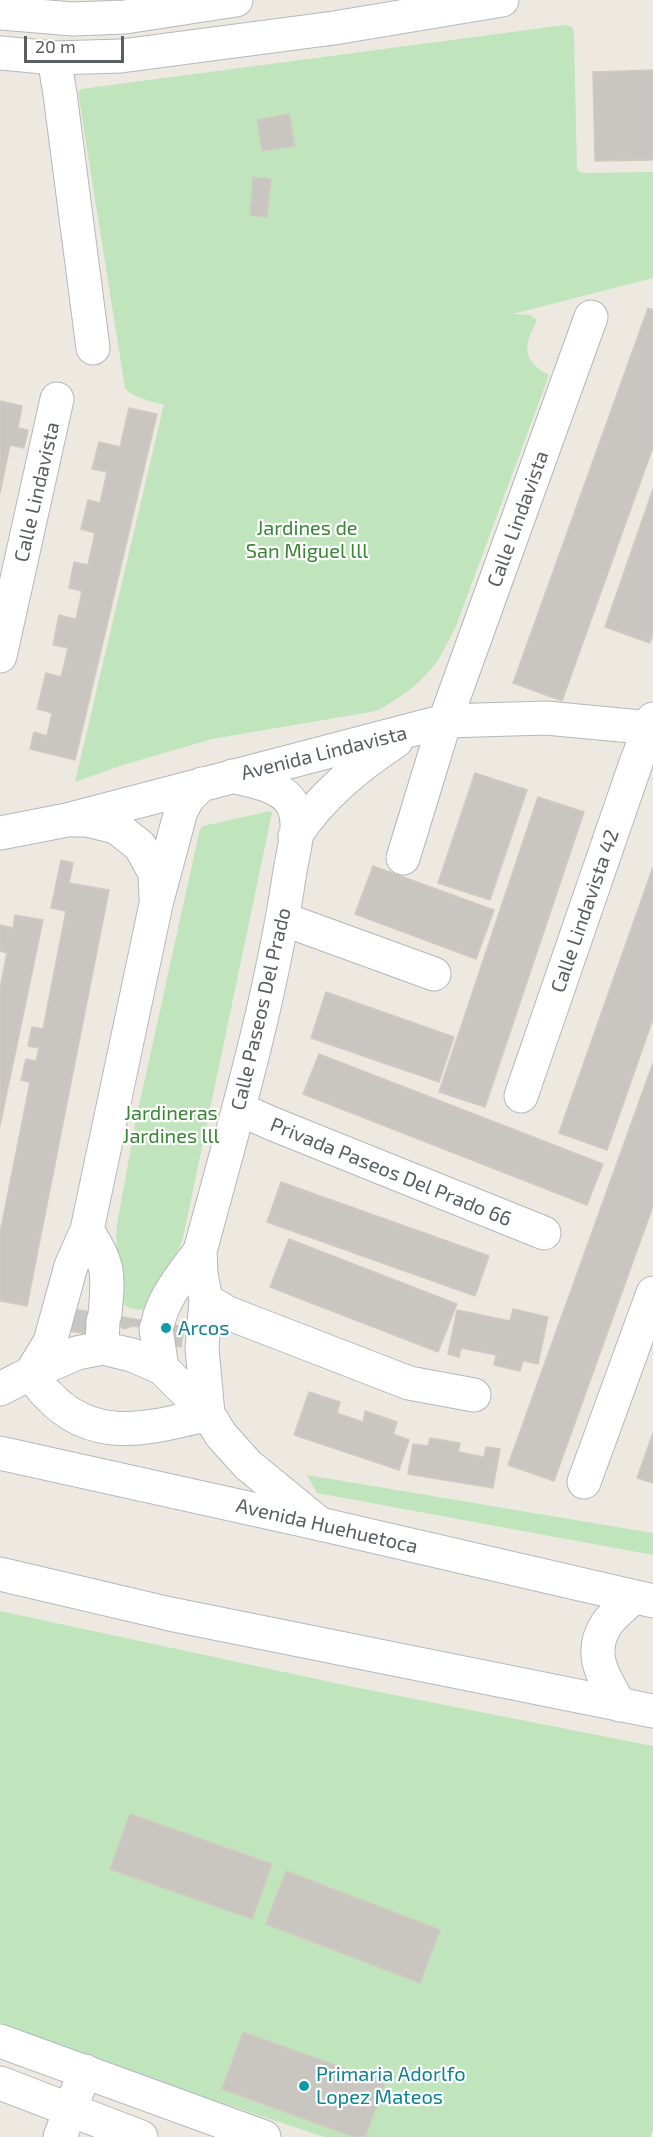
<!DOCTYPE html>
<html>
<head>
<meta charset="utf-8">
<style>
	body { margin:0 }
	#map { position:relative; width:653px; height:2137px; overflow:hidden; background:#ede9e1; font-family:"Exo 2",sans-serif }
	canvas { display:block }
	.scale { position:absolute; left:24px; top:36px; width:100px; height:27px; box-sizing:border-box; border:3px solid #595e62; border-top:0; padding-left:8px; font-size:18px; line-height:21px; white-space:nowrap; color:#595e62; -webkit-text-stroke:4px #fff; paint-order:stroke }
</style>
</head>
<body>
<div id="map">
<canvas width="653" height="2137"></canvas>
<div class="scale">20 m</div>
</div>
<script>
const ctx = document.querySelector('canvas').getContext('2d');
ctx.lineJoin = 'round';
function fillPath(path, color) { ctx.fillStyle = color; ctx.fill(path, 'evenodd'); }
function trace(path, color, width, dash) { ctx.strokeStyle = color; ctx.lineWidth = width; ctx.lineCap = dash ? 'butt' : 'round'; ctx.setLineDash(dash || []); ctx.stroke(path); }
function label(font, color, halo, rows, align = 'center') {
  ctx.font = font + ' "Exo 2",sans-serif'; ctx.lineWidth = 4.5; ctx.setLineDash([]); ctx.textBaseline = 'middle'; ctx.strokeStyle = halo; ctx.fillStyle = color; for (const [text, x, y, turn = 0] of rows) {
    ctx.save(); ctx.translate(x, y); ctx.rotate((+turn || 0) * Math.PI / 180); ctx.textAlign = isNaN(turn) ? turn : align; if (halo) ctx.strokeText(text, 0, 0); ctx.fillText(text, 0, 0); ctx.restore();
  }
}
fillPath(new Path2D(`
	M565 25 572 27 574 32 577 170 583 173 653 172V278L513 314 530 315 536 319 537 321C523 345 522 361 549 375L456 626C450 637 445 649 438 660 423 682 399 699 376 711L212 739 123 765 75 782 164 404C153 403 132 397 125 388L78 92 81 89Z
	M270 811 272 813 183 1238 171 1268 147 1309C139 1311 131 1309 124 1305 118 1279 115 1251 117 1224L136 1119 200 829 203 826Z
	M307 1475 653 1533V1555L317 1493Z
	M0 1611 349 1686 653 1746V2129L650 2137H324L180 2089 0 2033Z`), '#c0e5bc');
const building = new Path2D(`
	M653 70V160L595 161 593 72Z
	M289 114 295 146 262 151 257 120Z
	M253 177 271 179 267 217 250 215Z
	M648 308 653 310V447L562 701 513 683Z
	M0 401 22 406 18 428 28 430 24 448 10 445 0 493Z
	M129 408 157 414 75 760 30 749 34 732 47 736 52 713 37 709 46 673 61 677 68 648 53 645 59 615 76 619 82 591 69 588 74 562 88 565 95 533 81 529 88 500 100 503 107 472 92 469 99 442 120 447Z
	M653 489V634L650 643 605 627Z
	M475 773 527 790 490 900 438 883Z
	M538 797 584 812 485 1107 439 1092Z
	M61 860 73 863 69 883 109 890 27 1306 0 1301V1233L30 1082 21 1080 26 1059 36 1061 39 1048 28 1046 32 1027 43 1029 66 911 51 908Z
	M373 866 494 910 476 959 355 914Z
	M653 867V1019L607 1150 559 1133Z
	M15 915 43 920 0 1126V988L7 953 0 951V925L13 928Z
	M326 992 454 1037 439 1082 311 1038Z
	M319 1054 603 1164 587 1205 303 1094Z
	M653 1063V1206L554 1481 508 1465Z
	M281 1182 489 1256 475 1296 267 1222Z
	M289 1239 457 1304 438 1352 270 1287Z
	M73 1309 184 1327 181 1347 160 1343 159 1330 133 1326 124 1329 116 1323 94 1335 69 1331Z
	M513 1309 548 1317 538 1364 523 1361 520 1371 494 1365 496 1355 461 1348 459 1357 448 1354 457 1310 510 1321Z
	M309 1392 340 1402 337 1413 363 1422 365 1411 397 1422 393 1434 409 1440 399 1470 294 1435Z
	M653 1433V1483L637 1478Z
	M430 1438 460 1443 458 1452 484 1457 486 1447 500 1449 493 1488 408 1474 413 1444 428 1446Z
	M130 1814 272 1864 252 1919 110 1869Z
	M286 1871 440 1930 420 1983 266 1924Z
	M243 2032 385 2083 365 2137H354L222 2089Z`);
fillPath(building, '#c9c5c0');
trace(building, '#d1cabf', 1.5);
const minor = new Path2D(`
	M54 58 60 94 93 348
	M0 656 57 399
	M232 776C251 781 282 785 292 804 303 823 293 851 290 871 271 1000 234 1126 200 1251L201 1274 206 1300 202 1348 208 1414 221 1435 248 1465 320 1524
	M75 820H86L116 827 140 846 155 873 156 898
	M0 833 67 820 445 721 546 718 653 728
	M295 836C321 796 357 767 396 741
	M403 858 445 721 591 317
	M283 919 434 974
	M521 1096 636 763 653 719
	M239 1109 273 1124 544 1233
	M87 1230C109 1266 109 1271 105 1314
	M206 1300 228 1313 409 1383 474 1395
	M103 1321 102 1348 77 1353 31 1373C36 1380 41 1389 48 1395 94 1445 150 1428 208 1414
	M158 1323C163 1297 185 1272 200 1251
	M156 1329 162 1368 208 1414
	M102 1348 132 1355 162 1368
	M0 1389 31 1373 50 1342 71 1266 87 1230 156 904 181 811 188 798 202 784
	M584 1482 653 1293
	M60 2137 85 2071`);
const tertiary = new Path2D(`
	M0 2041 264 2137
	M0 2083 141 2137`);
const secondary = new Path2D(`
	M0 13 73 19 125 17 236 0
	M0 53 54 58 121 56 334 28 502 0
	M0 1453 320 1524 653 1601
	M0 1574 170 1614 653 1711
	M620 1705C605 1679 587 1655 606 1625 612 1615 625 1606 633 1597`);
trace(minor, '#b3b7bc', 35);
trace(tertiary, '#b3b7bc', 35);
trace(secondary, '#b4b9be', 35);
trace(minor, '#fff', 33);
trace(tertiary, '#fff', 33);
trace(secondary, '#fff', 33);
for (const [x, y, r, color] of [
	[166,1328,6,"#0f9aa8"],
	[304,2086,6,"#0f9aa8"]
]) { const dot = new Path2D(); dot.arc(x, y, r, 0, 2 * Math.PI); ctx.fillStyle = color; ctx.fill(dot); trace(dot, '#fff', 2); }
label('20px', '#595e62', '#fff', [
	["Calle Lindavista",37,492,-77],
	["Calle Lindavista",518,519,-70],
	["Avenida Lindavista",324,753,-14],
	["Calle Lindavista 42",585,911,-71],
	["Calle Paseos Del Prado",261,1009,-77],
	["Privada Paseos Del Prado 66",391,1172,22],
	["Avenida Huehuetoca",327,1526,13]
]);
label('20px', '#388634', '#fff', [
	["Jardines de",307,528],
	["San Miguel lll",307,551],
	["Jardineras",171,1113],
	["Jardines lll",171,1136]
]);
label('20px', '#0d838f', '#fff', [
	["Arcos",178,1328],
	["Primaria Adorlfo",316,2074],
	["Lopez Mateos",316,2097]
], 'left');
</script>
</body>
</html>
